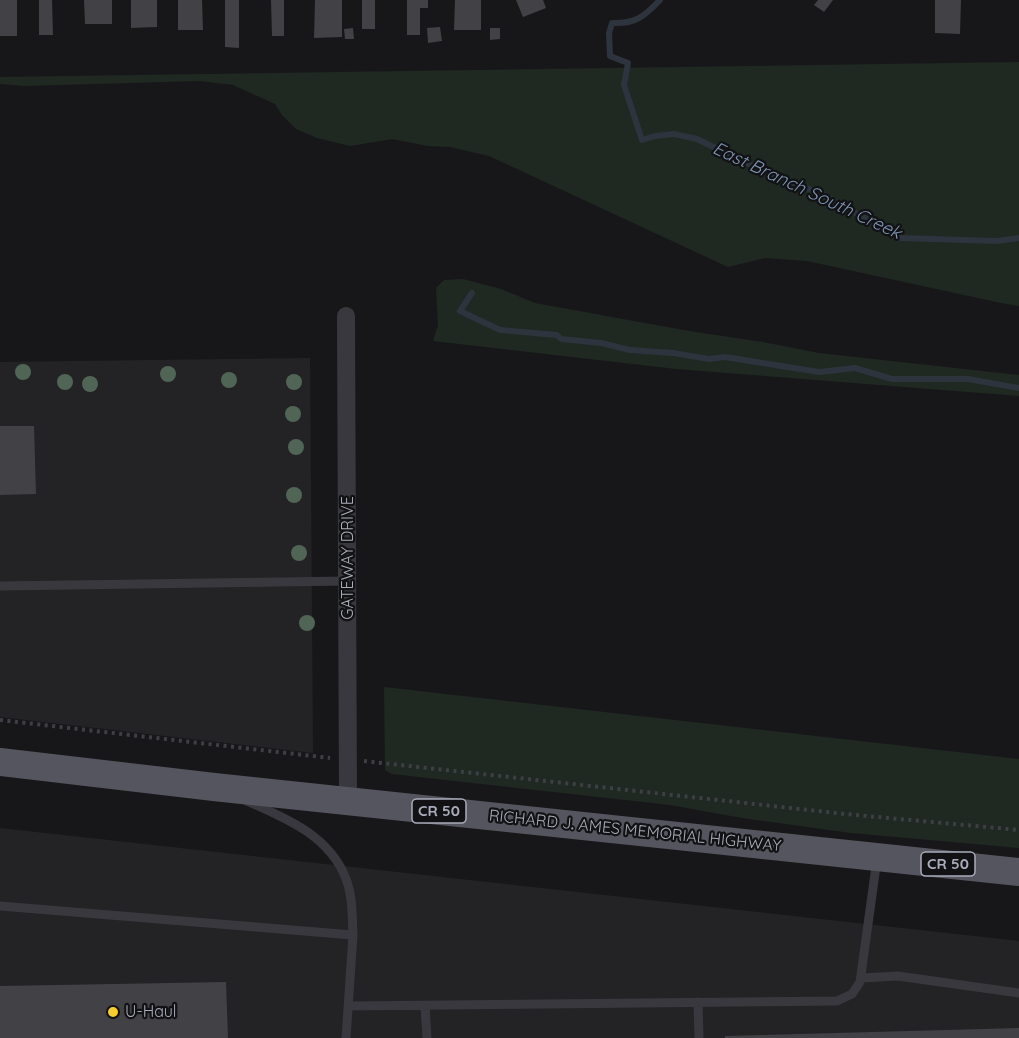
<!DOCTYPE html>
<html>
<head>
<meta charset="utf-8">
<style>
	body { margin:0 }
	canvas { display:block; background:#171719 }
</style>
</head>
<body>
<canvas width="1019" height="1038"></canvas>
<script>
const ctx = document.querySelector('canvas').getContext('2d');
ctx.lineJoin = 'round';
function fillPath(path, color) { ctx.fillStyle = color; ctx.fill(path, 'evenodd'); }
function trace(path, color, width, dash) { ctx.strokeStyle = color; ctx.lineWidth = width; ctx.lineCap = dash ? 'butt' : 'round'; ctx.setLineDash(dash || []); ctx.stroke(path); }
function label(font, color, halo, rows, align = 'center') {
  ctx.font = font + ' Quicksand,sans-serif'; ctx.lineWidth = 4.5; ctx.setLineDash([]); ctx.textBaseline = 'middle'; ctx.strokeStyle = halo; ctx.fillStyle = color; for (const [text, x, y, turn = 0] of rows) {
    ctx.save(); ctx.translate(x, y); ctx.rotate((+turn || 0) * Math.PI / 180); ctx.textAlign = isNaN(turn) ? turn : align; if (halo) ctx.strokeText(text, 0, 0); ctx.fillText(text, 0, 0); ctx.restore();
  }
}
fillPath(new Path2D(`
	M310 358 313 753 0 717V362Z
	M0 828 1019 941V1038H0Z`), '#232326');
fillPath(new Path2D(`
	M1019 62V306L1001 303 807 261 765 258 728 267 489 156 450 147 428 146 392 139 350 146 317 138 296 129 282 115 275 104 233 85 200 81 24 86 0 84V77Z
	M463 279 501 289 535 303 689 331 763 342 819 353 1019 375V396L676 369 433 341 438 325 436 288 444 280Z
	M384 687 1019 759V848L851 833 742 818 670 805 392 774 385 770Z`), '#1f2821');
trace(new Path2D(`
	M660 0C644 17 635 24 612 23L609 33 610 56 628 63 624 85 642 140 655 136 674 134 697 139 744 162 821 194 901 238 997 241 1019 238
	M472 293 460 311 500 330 557 335 561 339 601 343 630 350 673 353 709 359 725 357 819 372 855 368 892 379H968L1019 388`), '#2d343e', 6);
fillPath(new Path2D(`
	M0 0H17V36H0Z
	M39 0H52L53 35H39Z
	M84 0H112V24H85Z
	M131 0H157V27L131 28Z
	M178 0H202L203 30H178Z
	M225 0H239V48L225 47Z
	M271 0H284V36H272Z
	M315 0H342V37L314 38Z
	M362 0H375V29H362Z
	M407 0H428V8H420V35H407Z
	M455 0H481V30H454Z
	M516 0H543L546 8 523 17Z
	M818 0H833L824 12 814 5Z
	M935 0H961L960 34 935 33Z
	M440 27 442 41 428 43 427 28Z
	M353 28 354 39H345L344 29Z
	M490 28H500V39L490 40Z
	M0 426H34L36 494 0 495Z
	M226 982 228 1038H0V986Z
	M1019 1028V1038H725V1036Z`), '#414146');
trace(new Path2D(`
	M0 720 330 758
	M364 761 845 814 1019 830`), '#3e3f45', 4, [3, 4.5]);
trace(new Path2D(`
	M0 586 348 581
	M247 801C286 818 330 836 346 879 353 897 352 917 353 935
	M0 906 353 935 346 1038
	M861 978 898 976 1019 993
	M698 1002 699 1038
	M425 1005 427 1038
	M349 1006 837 1001 852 994 860 982 877 859`), '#38383e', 9);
trace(new Path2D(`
	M346 316 348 801`), '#38383e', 18);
trace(new Path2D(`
	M0 762 214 787 1019 872`), '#54555e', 28);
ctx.fillStyle = '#506555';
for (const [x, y] of [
	[23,372],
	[168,374],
	[229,380],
	[65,382],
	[294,382],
	[90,384],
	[293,414],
	[296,447],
	[294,495],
	[299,553],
	[307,623]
]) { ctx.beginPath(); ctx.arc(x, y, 8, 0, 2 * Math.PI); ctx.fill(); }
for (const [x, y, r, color] of [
	[113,1012,6,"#f8cc31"]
]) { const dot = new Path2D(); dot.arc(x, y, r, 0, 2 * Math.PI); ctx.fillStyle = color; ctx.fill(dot); trace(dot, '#121214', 2); }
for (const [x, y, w] of [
	[439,811,54],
	[948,864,54]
]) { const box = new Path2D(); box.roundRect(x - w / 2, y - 12, w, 24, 4.5); ctx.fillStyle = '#121214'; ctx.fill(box); trace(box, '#a9acba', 1.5); }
label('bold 15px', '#a9acba', null, [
	["CR 50",439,811],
	["CR 50",948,864]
]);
label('16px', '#a9acba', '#121214', [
	["GATEWAY DRIVE",348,558,-90],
	["RICHARD J. AMES MEMORIAL HIGHWAY",635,831,6]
]);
label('16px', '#a9acba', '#121214', [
	["U-Haul",125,1012]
], 'left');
label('italic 18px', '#7f96b5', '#121214', [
	["East Branch South Creek",807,191,25]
]);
</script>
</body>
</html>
